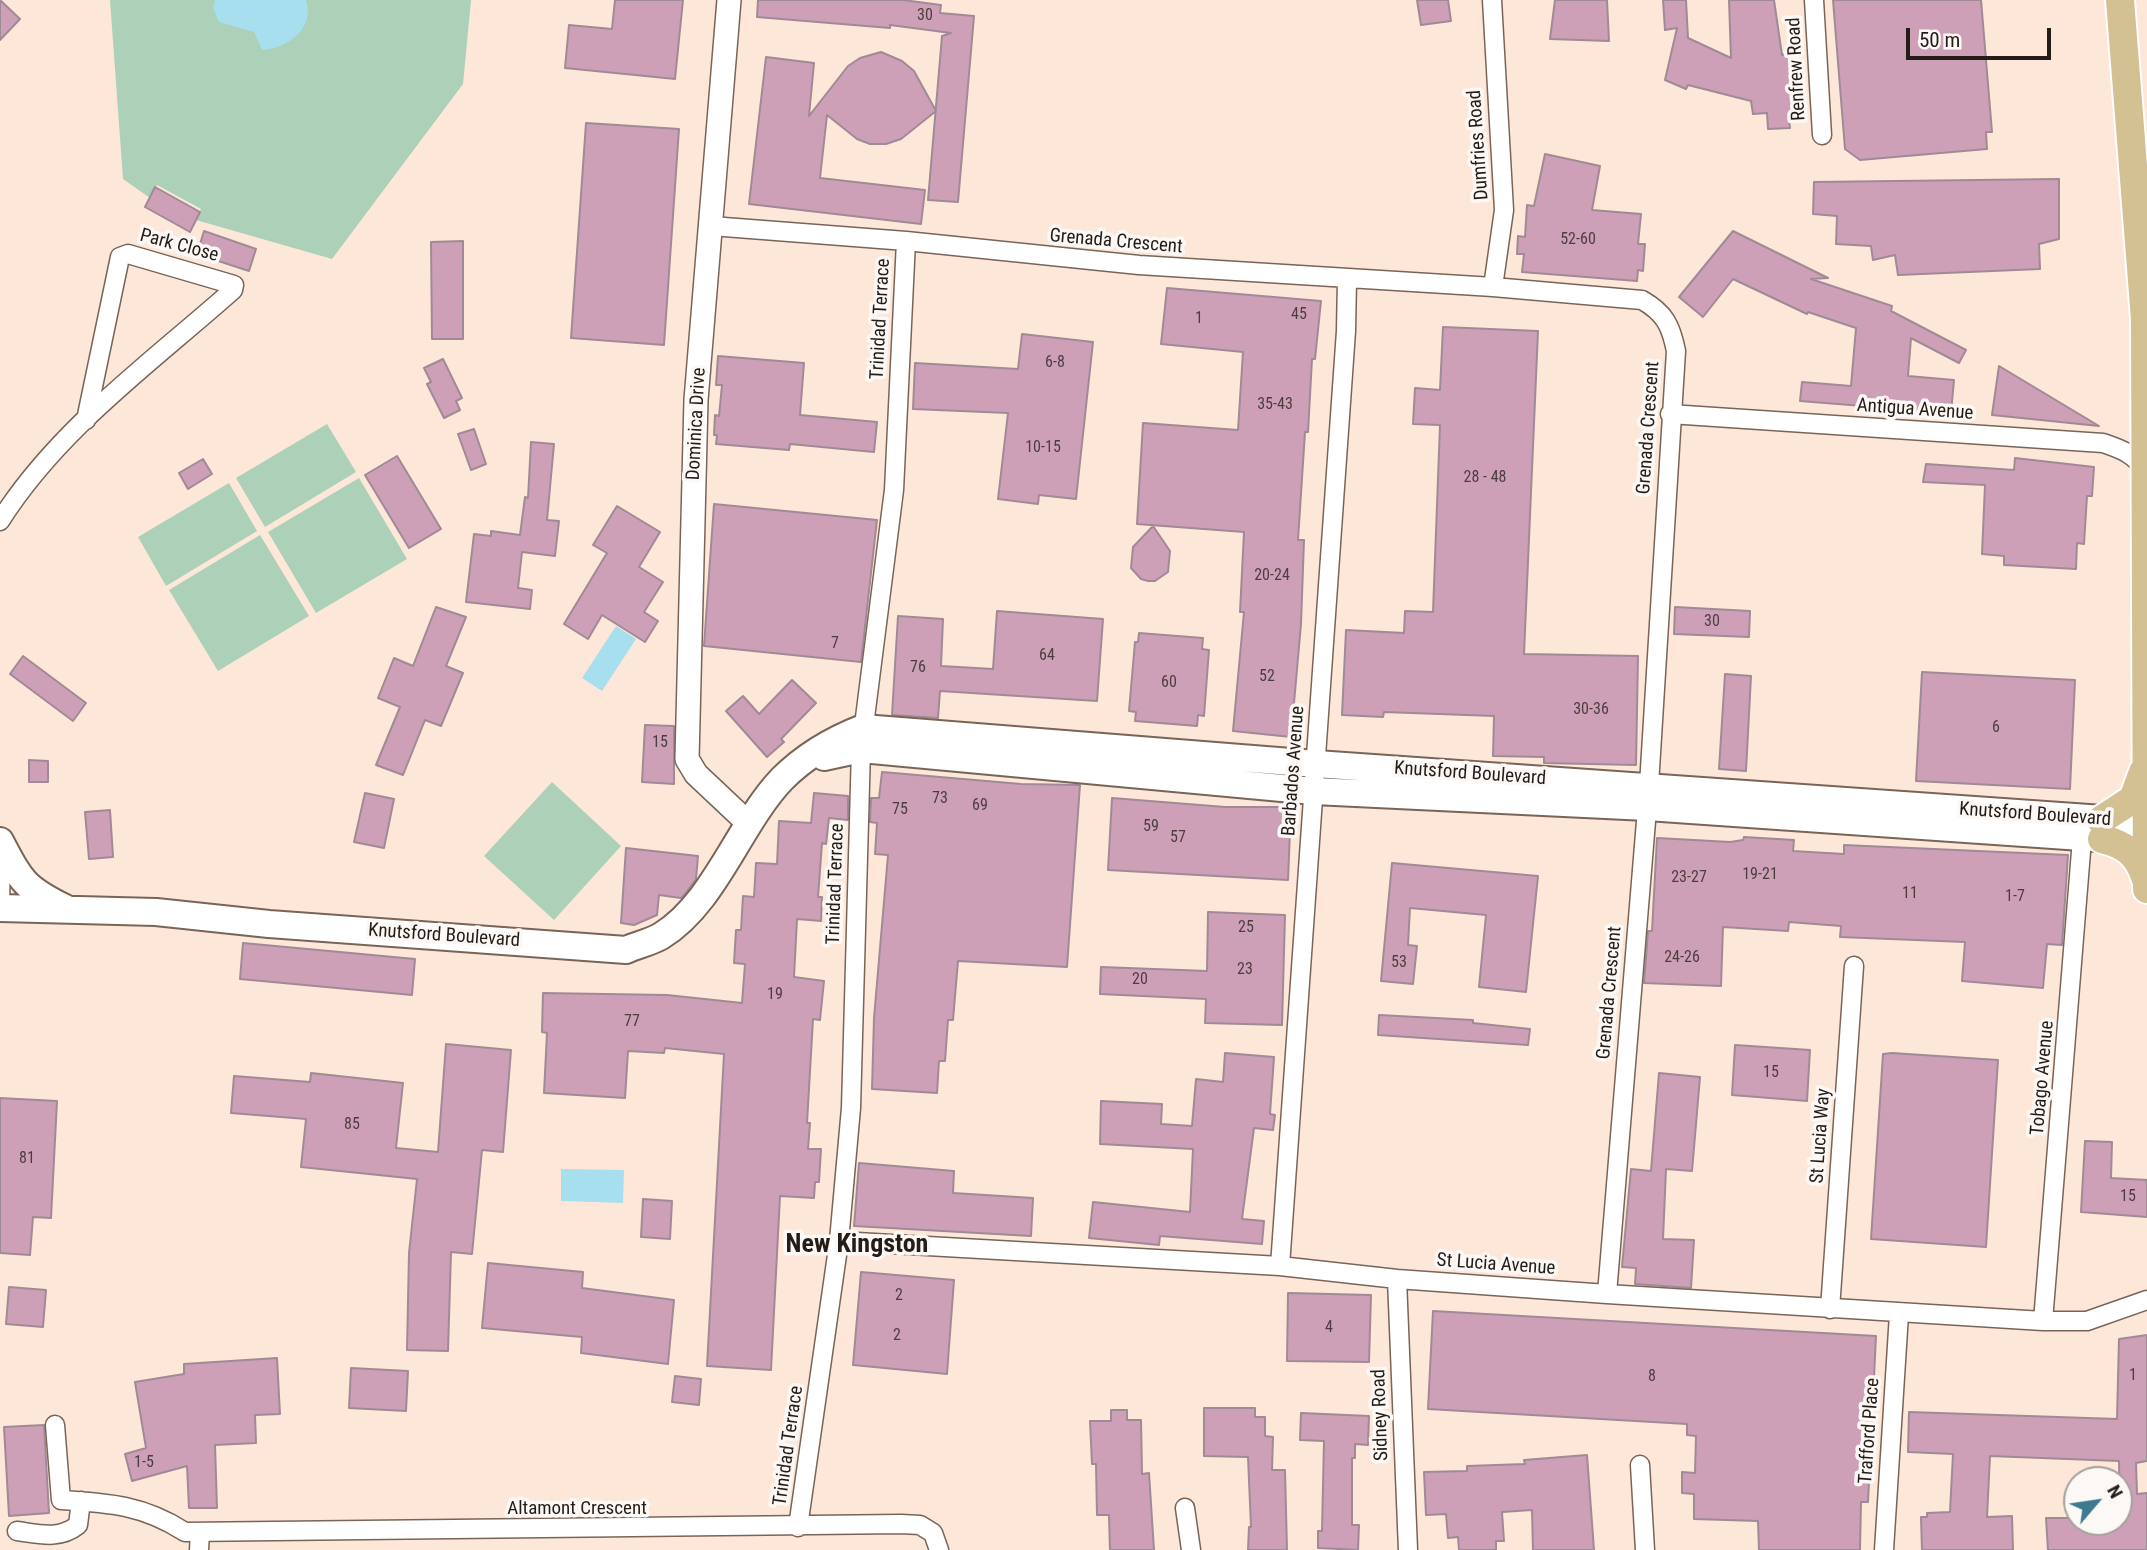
<!DOCTYPE html>
<html>
<head>
<meta charset="utf-8">
<style>
	body { margin:0 }
	#map { position:relative; width:2147px; height:1550px; overflow:hidden; background:#fde7d8; font-family:"Roboto Condensed",sans-serif }
	canvas { display:block }
	.north { position:absolute; left:2063px; top:1466px; width:70px; height:70px; box-sizing:border-box; background:#fcf8f5; border:2px solid #a6a09c; border-radius:50%; rotate:61deg; font-size:19px; font-weight:700; line-height:28px; text-align:center; color:#241c17 }
	.north::after { content:''; display:block; margin:auto; width:24px; height:32px; background:#3b7a8f; clip-path:polygon(50% 0,100% 100%,50% 72%,0 100%) }
	.scale { position:absolute; left:1906px; top:28px; width:145px; height:32px; box-sizing:border-box; border:4px solid #241c17; border-top:0; padding-left:9px; font-size:21px; line-height:24px; white-space:nowrap; color:#241c17; -webkit-text-stroke:5px #fcf8f5; paint-order:stroke }
</style>
</head>
<body>
<div id="map">
<canvas width="2147" height="1550"></canvas>
<div class="north">N</div>
<div class="scale">50 m</div>
</div>
<script>
const ctx = document.querySelector('canvas').getContext('2d');
ctx.lineJoin = 'round';
function fillPath(path, color) { ctx.fillStyle = color; ctx.fill(path, 'evenodd'); }
function trace(path, color, width, dash) { ctx.strokeStyle = color; ctx.lineWidth = width; ctx.lineCap = dash ? 'butt' : 'round'; ctx.setLineDash(dash || []); ctx.stroke(path); }
function label(font, color, halo, rows, align = 'center') {
  ctx.font = font + ' "Roboto Condensed",sans-serif'; ctx.lineWidth = 7; ctx.setLineDash([]); ctx.textBaseline = 'middle'; ctx.strokeStyle = halo; ctx.fillStyle = color; for (const [text, x, y, turn = 0] of rows) {
    ctx.save(); ctx.translate(x, y); ctx.rotate((+turn || 0) * Math.PI / 180); ctx.textAlign = isNaN(turn) ? turn : align; if (halo) ctx.strokeText(text, 0, 0); ctx.fillText(text, 0, 0); ctx.restore();
  }
}
fillPath(new Path2D(`
	M110 0H471L463 84 332 259 196 220 201 209 157 185 150 198 123 179Z
	M327 424 356 472 265 527 236 478Z
	M359 478 407 559 316 613 268 532Z
	M229 483 257 531 166 586 138 537Z
	M260 535 309 616 218 671 169 590Z
	M552 782 621 846 554 920 484 856Z`), '#add0b8');
fillPath(new Path2D(`
	M215 0H306C315 29 288 48 262 50L254 32 219 22 213 8Z
	M616 626 636 639 602 691 582 678Z
	M561 1169 624 1170 623 1203 561 1201Z`), '#a7dfee');
const building = new Path2D(`
	M0 0 20 19 0 40Z
	M615 0H683L675 79 565 68 569 25 612 29Z
	M758 0H903L941 5 940 13 974 16 958 202 928 200 942 36 951 33 890 25V28L757 17Z
	M1417 0H1448L1451 21 1421 25Z
	M1555 0H1607L1609 41 1550 39Z
	M1663 0H1686L1688 38 1731 58 1729 0H1774L1782 55 1791 53 1796 94H1799V118L1789 119 1790 128 1768 129 1767 113 1753 114 1751 101 1688 85 1686 89 1665 80 1677 28 1665 30Z
	M1833 0H1981L1992 132H1986L1987 149 1860 160 1845 149Z
	M881 52 902 61 914 71 936 111 901 139 886 144H870L857 139 827 115 820 178 925 190 921 224 749 204 766 57 814 63 809 116 848 66 860 58Z
	M586 123 679 129 664 345 571 338Z
	M1545 154 1600 166 1592 210 1641 214 1638 244H1645L1643 271 1638 270 1637 281 1522 272 1524 254H1517L1518 236 1525 237 1527 205 1534 206Z
	M2059 179V239L2039 244 2040 269 1898 275 1895 255 1873 260 1871 246 1836 244 1837 216 1813 214 1814 182Z
	M155 187 200 212 190 232 145 207Z
	M204 231 256 249 249 271 197 254Z
	M1733 231 1828 278 1811 279 1892 306 1891 311 1966 350 1959 363 1911 338 1908 376 1954 380 1951 413 1800 401 1802 382 1851 386 1856 328 1808 312 1807 314 1733 279 1703 317 1679 297Z
	M463 241V339H432L431 242Z
	M1167 288 1321 301 1315 359H1312L1308 432H1305L1298 540H1304L1301 624 1291 737 1233 731 1244 612H1240L1244 532 1137 524 1143 423 1238 430 1243 352 1161 344Z
	M1443 327 1538 331 1524 654 1638 656 1636 765 1544 763V757L1493 756 1494 716 1384 712 1383 717 1342 715 1346 630 1404 633 1405 611 1433 612 1440 425 1413 424 1415 388 1440 390Z
	M1022 334 1093 342 1076 499 1039 495 1038 504 998 499 1008 413 913 409 915 363 1018 369Z
	M718 356 804 363 800 415 877 422 874 452 790 444 789 450 716 444 717 435H714L715 415 719 416 722 385H716Z
	M443 359 462 398 456 401 460 410 444 418 427 384 431 382 424 368Z
	M1999 366 2099 426 1992 415Z
	M474 429 486 464 471 470 458 434Z
	M531 442 554 444 547 520 559 521 555 556 522 552 518 588 532 590 530 609 466 602 474 534 491 536V531L520 535 525 497 528 498Z
	M397 456 441 529 409 548 365 475Z
	M2015 458 2094 467 2092 496H2087L2084 544 2077 543 2076 569 2004 565V556L1982 554 1985 485 1923 482 1926 464 2014 470Z
	M203 459 212 474 188 489 179 473Z
	M714 504 877 520 861 662 704 646Z
	M617 506 660 532 639 567 663 582 644 612 658 621 645 642 602 615 588 639 564 624 607 553 593 545Z
	M1153 526 1170 551 1168 572 1155 581H1148L1141 579 1131 568 1133 547Z
	M436 607 466 617 446 666 463 673 441 726 425 720 403 775 376 765 400 707 378 698 394 658 413 666Z
	M1675 607 1750 611 1749 637 1674 634Z
	M997 611 1103 619 1097 701 940 691 938 718 892 715 898 616 943 619 941 666 993 669Z
	M1139 633 1203 638 1202 649 1209 650 1204 716 1198 715 1197 726 1135 721 1136 712 1129 711 1135 642H1138Z
	M23 656 86 703 73 721 10 674Z
	M1922 672 2075 680 2070 789 1916 781Z
	M1725 674 1751 676 1746 771 1719 769Z
	M792 680 816 703 781 739 784 742 767 757 726 711 743 696 759 714Z
	M645 725 674 726V784L642 782Z
	M29 760 48 761V782H29Z
	M882 772 1021 784 1080 785 1067 967 958 961 953 1020H948L945 1061H939L937 1093 872 1089 874 1018 888 855 875 854 877 823 870 822 871 798H879Z
	M365 793 394 799 384 848 354 842Z
	M814 793 848 796V820L829 818 826 844 822 843 818 897H822L821 921 797 919 794 977 824 981 820 1020 813 1019 807 1123H810L808 1149H821L819 1182H815L814 1198 780 1196 771 1370 707 1366 724 1054 665 1048 664 1053 628 1051 625 1098 544 1093 547 1033 542 1032 543 993 667 995 742 1003 745 964 734 963 736 930H741L743 896 754 897 756 863 777 864 779 821 811 823Z
	M1112 798 1225 807H1291L1288 880 1108 870Z
	M110 810 113 857 89 859 85 812Z
	M1744 837 1794 840 1793 851 1844 854V845L2068 855 2062 945 2047 944 2043 988 1962 981 1965 942 1840 937 1841 926 1789 922 1788 931 1723 927 1721 986 1644 983 1648 931H1652L1657 838 1730 842 1743 840Z
	M626 848 698 856 696 879 685 894 681 898 659 895 657 915 634 925 621 923Z
	M1392 863 1538 876 1526 992 1479 987 1486 915 1410 908 1408 945 1417 946 1413 984 1381 981Z
	M1208 912 1285 915 1282 1025 1205 1023 1206 999 1100 994 1101 967 1207 971Z
	M243 943 415 959 412 995 240 979Z
	M1379 1015 1473 1020V1023L1530 1029 1528 1045 1378 1035Z
	M446 1044 511 1050 503 1152 482 1150 472 1254 451 1252 448 1351 407 1350 409 1253 417 1179 301 1167 306 1119 231 1113 234 1076 310 1082 311 1073 403 1083 396 1148 438 1152Z
	M1735 1045 1810 1050 1807 1101 1732 1095Z
	M1225 1053 1274 1057 1270 1114 1275 1115 1273 1130 1254 1128 1242 1219 1264 1221 1262 1244 1160 1236 1159 1245 1089 1238 1093 1202 1190 1212 1193 1149 1100 1144 1101 1101 1162 1104 1161 1124 1192 1126 1196 1079 1223 1082Z
	M1892 1053 1998 1060 1986 1247 1871 1239 1883 1054Z
	M1659 1073 1700 1077 1692 1171 1666 1169 1663 1239 1694 1240 1691 1288 1635 1284 1636 1268 1622 1267 1631 1169 1651 1171Z
	M0 1098 57 1101 51 1218 33 1217 30 1255 0 1253Z
	M2085 1141 2112 1142 2111 1178 2147 1180V1217L2081 1212Z
	M859 1163 954 1171 953 1193 1033 1198 1031 1236 854 1226Z
	M643 1199 672 1201 670 1239 641 1237Z
	M488 1263 583 1272 582 1288 674 1300 668 1364 581 1353 582 1337 482 1328Z
	M861 1272 954 1280 947 1374 853 1365Z
	M9 1287 46 1290 43 1327 6 1324Z
	M1288 1293 1371 1295 1369 1362 1287 1361Z
	M1433 1311 1876 1336 1868 1502H1861L1860 1550H1759L1758 1521 1694 1519V1494L1682 1493V1472L1695 1473 1696 1436 1687 1435V1424L1428 1409Z
	M2147 1335V1461L2136 1463 2137 1494 2147 1493V1550H2048L2046 1518H2077V1522L2084 1525 2120 1524 2119 1461 1990 1456 1987 1517 2012 1516 2013 1550H1922L1921 1517H1927V1513L1950 1512 1953 1454 1908 1452 1909 1412 2117 1419 2119 1339Z
	M277 1358 280 1414 255 1415 256 1443 215 1445 217 1508H189L187 1466 132 1481 125 1454 146 1448 135 1382 184 1374V1364Z
	M351 1368 408 1371 406 1411 349 1408Z
	M675 1376 701 1379 699 1405 672 1402Z
	M1204 1408H1255V1417H1265V1436L1273 1437 1272 1470H1285L1287 1550H1248L1249 1527H1251L1248 1457 1204 1456Z
	M1111 1410H1127V1420H1141L1142 1474 1149 1473 1154 1550H1110L1109 1515H1097L1096 1464H1092L1090 1421H1111Z
	M1301 1413 1369 1416 1368 1445 1355 1444V1458H1352V1525H1359L1358 1550 1318 1548V1531H1322L1324 1441 1300 1440Z
	M44 1425 49 1513 9 1516 4 1427Z
	M1587 1455 1594 1550H1533L1532 1510 1502 1512 1504 1541H1496V1550H1459L1458 1537 1448 1538 1446 1514 1426 1515 1424 1472 1467 1471V1466L1525 1464 1524 1460Z`);
fillPath(building, '#cda0b8');
trace(building, '#a08a95', 2);
const minor = new Path2D(`
	M1492 0 1504 210 1493 287
	M1814 0 1822 135
	M711 226 906 241 1139 265 1493 287 1642 300C1665 313 1671 326 1676 351L1649 785 1607 1294
	M1670 414 2103 443C2121 449 2135 454 2145 471
	M0 521C58 429 153 361 233 290L234 285 128 254 120 257 86 420
	M0 908 1 850
	M839 1241 1280 1266 1397 1279 1607 1294 2043 1321H2087L2147 1300
	M1280 1266 1346 331 1347 279
	M1397 1279 1408 1550
	M1830 1309 1854 966
	M2043 1321 2082 839
	M55 1425 61 1500C109 1503 143 1505 185 1532L901 1524 920 1525 933 1533 939 1550
	M1640 1465 1645 1550
	M1185 1508 1191 1550
	M798 1527 839 1241 851 1108 861 749 894 490 906 241
	M17 1531C39 1534 59 1540 78 1525L81 1501
	M199 1550 200 1532
	M1884 1550 1899 1314`);
const tertiary = new Path2D(`
	M729 0 696 400 687 759 696 774 748 823`);
const secondary = new Path2D(`
	M824 757 861 749 1314 791 1647 807 2125 840
	M0 841C21 881 24 888 65 908
	M0 908 156 912 269 924 626 950C637 945 651 942 661 936 715 903 739 824 782 779 806 755 832 740 863 728L1316 764 2147 822`);
const primary = new Path2D(`
	M2120 0 2145 319 2147 889
	M2101 820 2133 799 2143 772
	M2102 839C2124 844 2138 854 2145 877`);
trace(minor, '#786558', 21);
trace(tertiary, '#786558', 26);
trace(secondary, '#786558', 30);
trace(primary, '#fff', 32);
trace(minor, '#fff', 18);
trace(tertiary, '#fff', 23);
trace(secondary, '#fff', 26);
trace(primary, '#d3c093', 28);
label('16px', '#4e3d3f', null, [
	["30",925,16],
	["52-60",1578,240],
	["45",1299,315],
	["1",1199,319],
	["6-8",1055,363],
	["35-43",1275,405],
	["10-15",1043,448],
	["28 - 48",1485,478],
	["20-24",1272,576],
	["30",1712,622],
	["7",835,644],
	["64",1047,656],
	["76",918,668],
	["52",1267,677],
	["60",1169,683],
	["30-36",1591,710],
	["6",1996,728],
	["15",660,743],
	["73",940,799],
	["69",980,806],
	["75",900,810],
	["59",1151,827],
	["57",1178,838],
	["19-21",1760,875],
	["23-27",1689,878],
	["11",1910,894],
	["1-7",2015,897],
	["25",1246,928],
	["24-26",1682,958],
	["53",1399,963],
	["23",1245,970],
	["20",1140,980],
	["19",775,995],
	["77",632,1022],
	["15",1771,1073],
	["85",352,1125],
	["81",27,1159],
	["15",2128,1197],
	["2",899,1296],
	["4",1329,1328],
	["2",897,1336],
	["1",2133,1376],
	["8",1652,1377],
	["1-5",144,1463]
]);
label('19px', '#241c17', '#fcf8f5', [
	["Renfrew Road",1797,69,-93],
	["Dumfries Road",1479,145,-94],
	["Grenada Crescent",1116,242,5],
	["Park Close",179,246,15],
	["Trinidad Terrace",881,319,-87],
	["Antigua Avenue",1915,410,4],
	["Dominica Drive",697,424,-87],
	["Grenada Crescent",1649,428,-86],
	["Barbados Avenue",1294,771,-86],
	["Knutsford Boulevard",1470,774,4],
	["Knutsford Boulevard",2035,815,4],
	["Trinidad Terrace",836,884,-88],
	["Knutsford Boulevard",444,936,4],
	["Grenada Crescent",1610,993,-85],
	["Tobago Avenue",2043,1078,-85],
	["St Lucia Way",1821,1136,-86],
	["St Lucia Avenue",1496,1265,4],
	["Sidney Road",1381,1415,-92],
	["Trafford Place",1870,1431,-86],
	["Trinidad Terrace",789,1446,-82],
	["Altamont Crescent",577,1509]
]);
label('bold 26px', '#241c17', '#fcf8f5', [
	["New Kingston",857,1245]
]);
</script>
</body>
</html>
